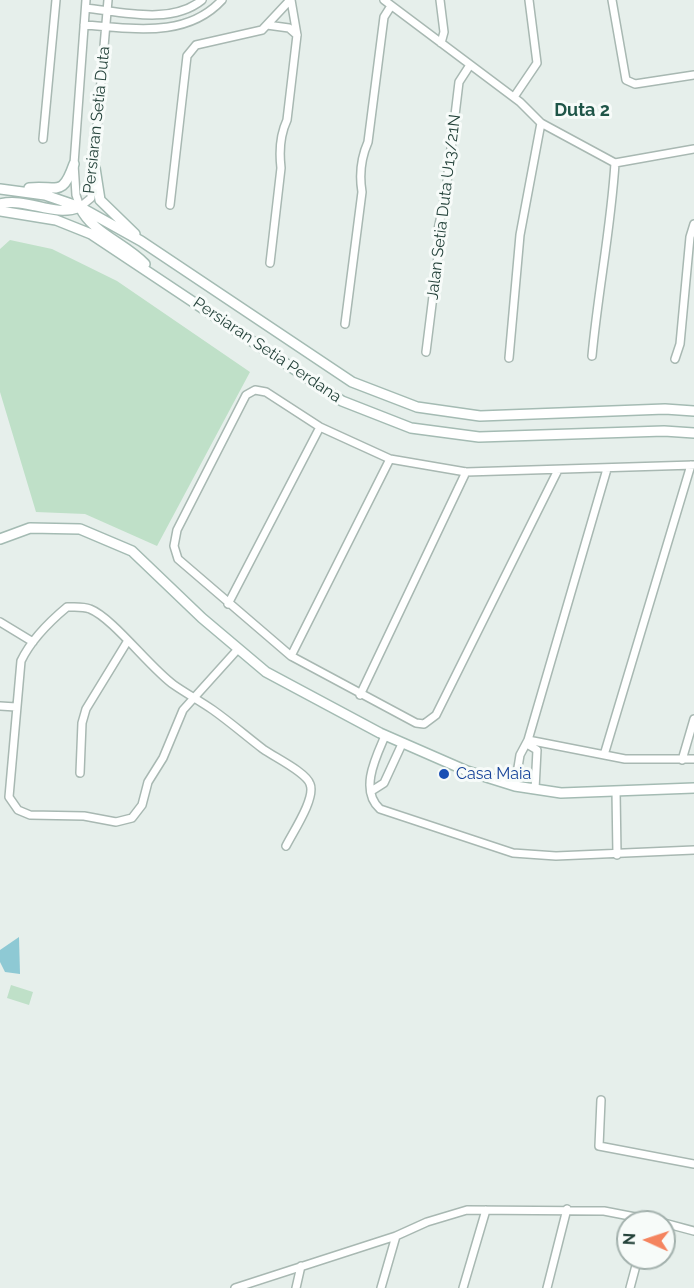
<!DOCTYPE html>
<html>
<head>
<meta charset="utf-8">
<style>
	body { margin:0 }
	#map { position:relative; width:694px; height:1288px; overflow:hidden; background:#e6efeb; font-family:Raleway,sans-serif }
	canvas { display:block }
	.north { position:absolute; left:616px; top:1210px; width:60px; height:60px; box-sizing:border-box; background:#f7fbf9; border:2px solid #a3b1ad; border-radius:50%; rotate:273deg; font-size:16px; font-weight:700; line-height:24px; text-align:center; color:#24423a }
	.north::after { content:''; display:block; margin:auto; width:21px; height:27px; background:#f4845f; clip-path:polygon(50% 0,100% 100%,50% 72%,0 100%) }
</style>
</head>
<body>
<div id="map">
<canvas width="694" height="1288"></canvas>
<div class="north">N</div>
</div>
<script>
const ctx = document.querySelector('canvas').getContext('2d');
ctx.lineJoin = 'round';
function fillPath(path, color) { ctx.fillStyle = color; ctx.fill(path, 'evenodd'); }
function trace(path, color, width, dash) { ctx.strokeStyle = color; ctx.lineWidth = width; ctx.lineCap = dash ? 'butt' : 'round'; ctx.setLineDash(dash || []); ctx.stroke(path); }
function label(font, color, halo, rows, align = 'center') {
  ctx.font = font + ' Raleway,sans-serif'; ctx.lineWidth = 6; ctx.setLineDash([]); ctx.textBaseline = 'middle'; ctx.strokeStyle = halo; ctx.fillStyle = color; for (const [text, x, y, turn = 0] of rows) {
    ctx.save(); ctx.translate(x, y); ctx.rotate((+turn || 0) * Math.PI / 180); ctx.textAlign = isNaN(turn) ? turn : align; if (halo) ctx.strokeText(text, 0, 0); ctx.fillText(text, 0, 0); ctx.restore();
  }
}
fillPath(new Path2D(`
	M10 240 52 249 117 281 250 372 157 546 85 514 36 512 0 392V249Z
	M11 985 33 992 29 1005 7 998Z`), '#bfe0c8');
fillPath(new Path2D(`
	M19 937 20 974 5 972 0 962V950Z`), '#8ec9d4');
const street = new Path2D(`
	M86 0 74 164 76 195 80 207 91 198 108 0
	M384 0 520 102 541 123 615 163 694 149
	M440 0 444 32 441 43
	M612 0 626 80 635 84 694 75
	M86 8C122 12 171 25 202 0
	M84 25C132 28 186 39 222 0
	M267 25 289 28 297 35
	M514 97 537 63 529 0
	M43 139 56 0
	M170 205 187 56 196 45 262 30 290 0
	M270 263 281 168C279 151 280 135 287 120L297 35 291 0
	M345 324 362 192C359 174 361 158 368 142L384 17 391 6
	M426 352 440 240 438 230 446 190 459 82 470 65
	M592 356C598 291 611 228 615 163
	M509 358 520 235 541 123
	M675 359 680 344 690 237 694 224
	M558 470 436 715 424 724 416 723 291 656 178 559 174 546 177 530 246 395 255 390 266 392 320 427 390 459 466 472 694 465
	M228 604 320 427
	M0 622 33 642
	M238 649 183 710 163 758 148 782 142 805 132 818 116 822 84 816 30 815 18 810 9 797 21 661C31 640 49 622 67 607 74 607 83 606 90 609 113 618 150 668 174 685 187 694 200 701 213 710 230 722 246 736 263 749 274 757 306 772 310 784 316 798 293 832 286 846
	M291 656 390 459
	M360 695 466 472
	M0 706 16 707
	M385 736C376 757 359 790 380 809L513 853 556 856 694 850
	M528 740 607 469
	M527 744 537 750 535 789
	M604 755 691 465
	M682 760 694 719
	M80 773 82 723 86 709 127 642
	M515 786 520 755 528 740 625 759H694
	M373 790 384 783 402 744
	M616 791 617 855
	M601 1100 599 1146 694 1164
	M664 1223 694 1231
	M235 1288 396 1236
	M296 1288 301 1266
	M381 1288 396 1236 427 1222 467 1210 604 1211 661 1222
	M463 1288 486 1210
	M547 1288 567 1209
	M630 1288 638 1258`);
const secondary = new Path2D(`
	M95 168 100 200 135 234
	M29 188C58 185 62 198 74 164
	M0 189 45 195 80 207 141 241 352 382 417 407 480 416 665 409 694 411
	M0 204C28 197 53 218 80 207
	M80 207C92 233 125 243 145 264
	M0 211 56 220 91 234 342 401 411 428 479 437 664 431 694 433
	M0 539 30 528 80 529 132 551 202 618 266 672 380 733 467 771 515 786 561 793 694 788`);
trace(street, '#a8b8b2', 10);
trace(secondary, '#a4bbb3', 12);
trace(street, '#fff', 7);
trace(secondary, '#fff', 9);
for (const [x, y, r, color] of [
	[444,774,6,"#1a4fb4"]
]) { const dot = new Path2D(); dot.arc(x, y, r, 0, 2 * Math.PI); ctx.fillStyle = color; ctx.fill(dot); trace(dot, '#f7fbf9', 2); }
label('16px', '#24423a', '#f7fbf9', [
	["Persiaran Setia Duta",97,120,-84],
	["Jalan Setia Duta U13/21N",444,207,-83],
	["Persiaran Setia Perdana",267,350,34]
]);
label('16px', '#164399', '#f7fbf9', [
	["Casa Maia",456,774]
], 'left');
label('bold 18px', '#1f5548', '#f7fbf9', [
	["Duta 2",582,111]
]);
</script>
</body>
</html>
